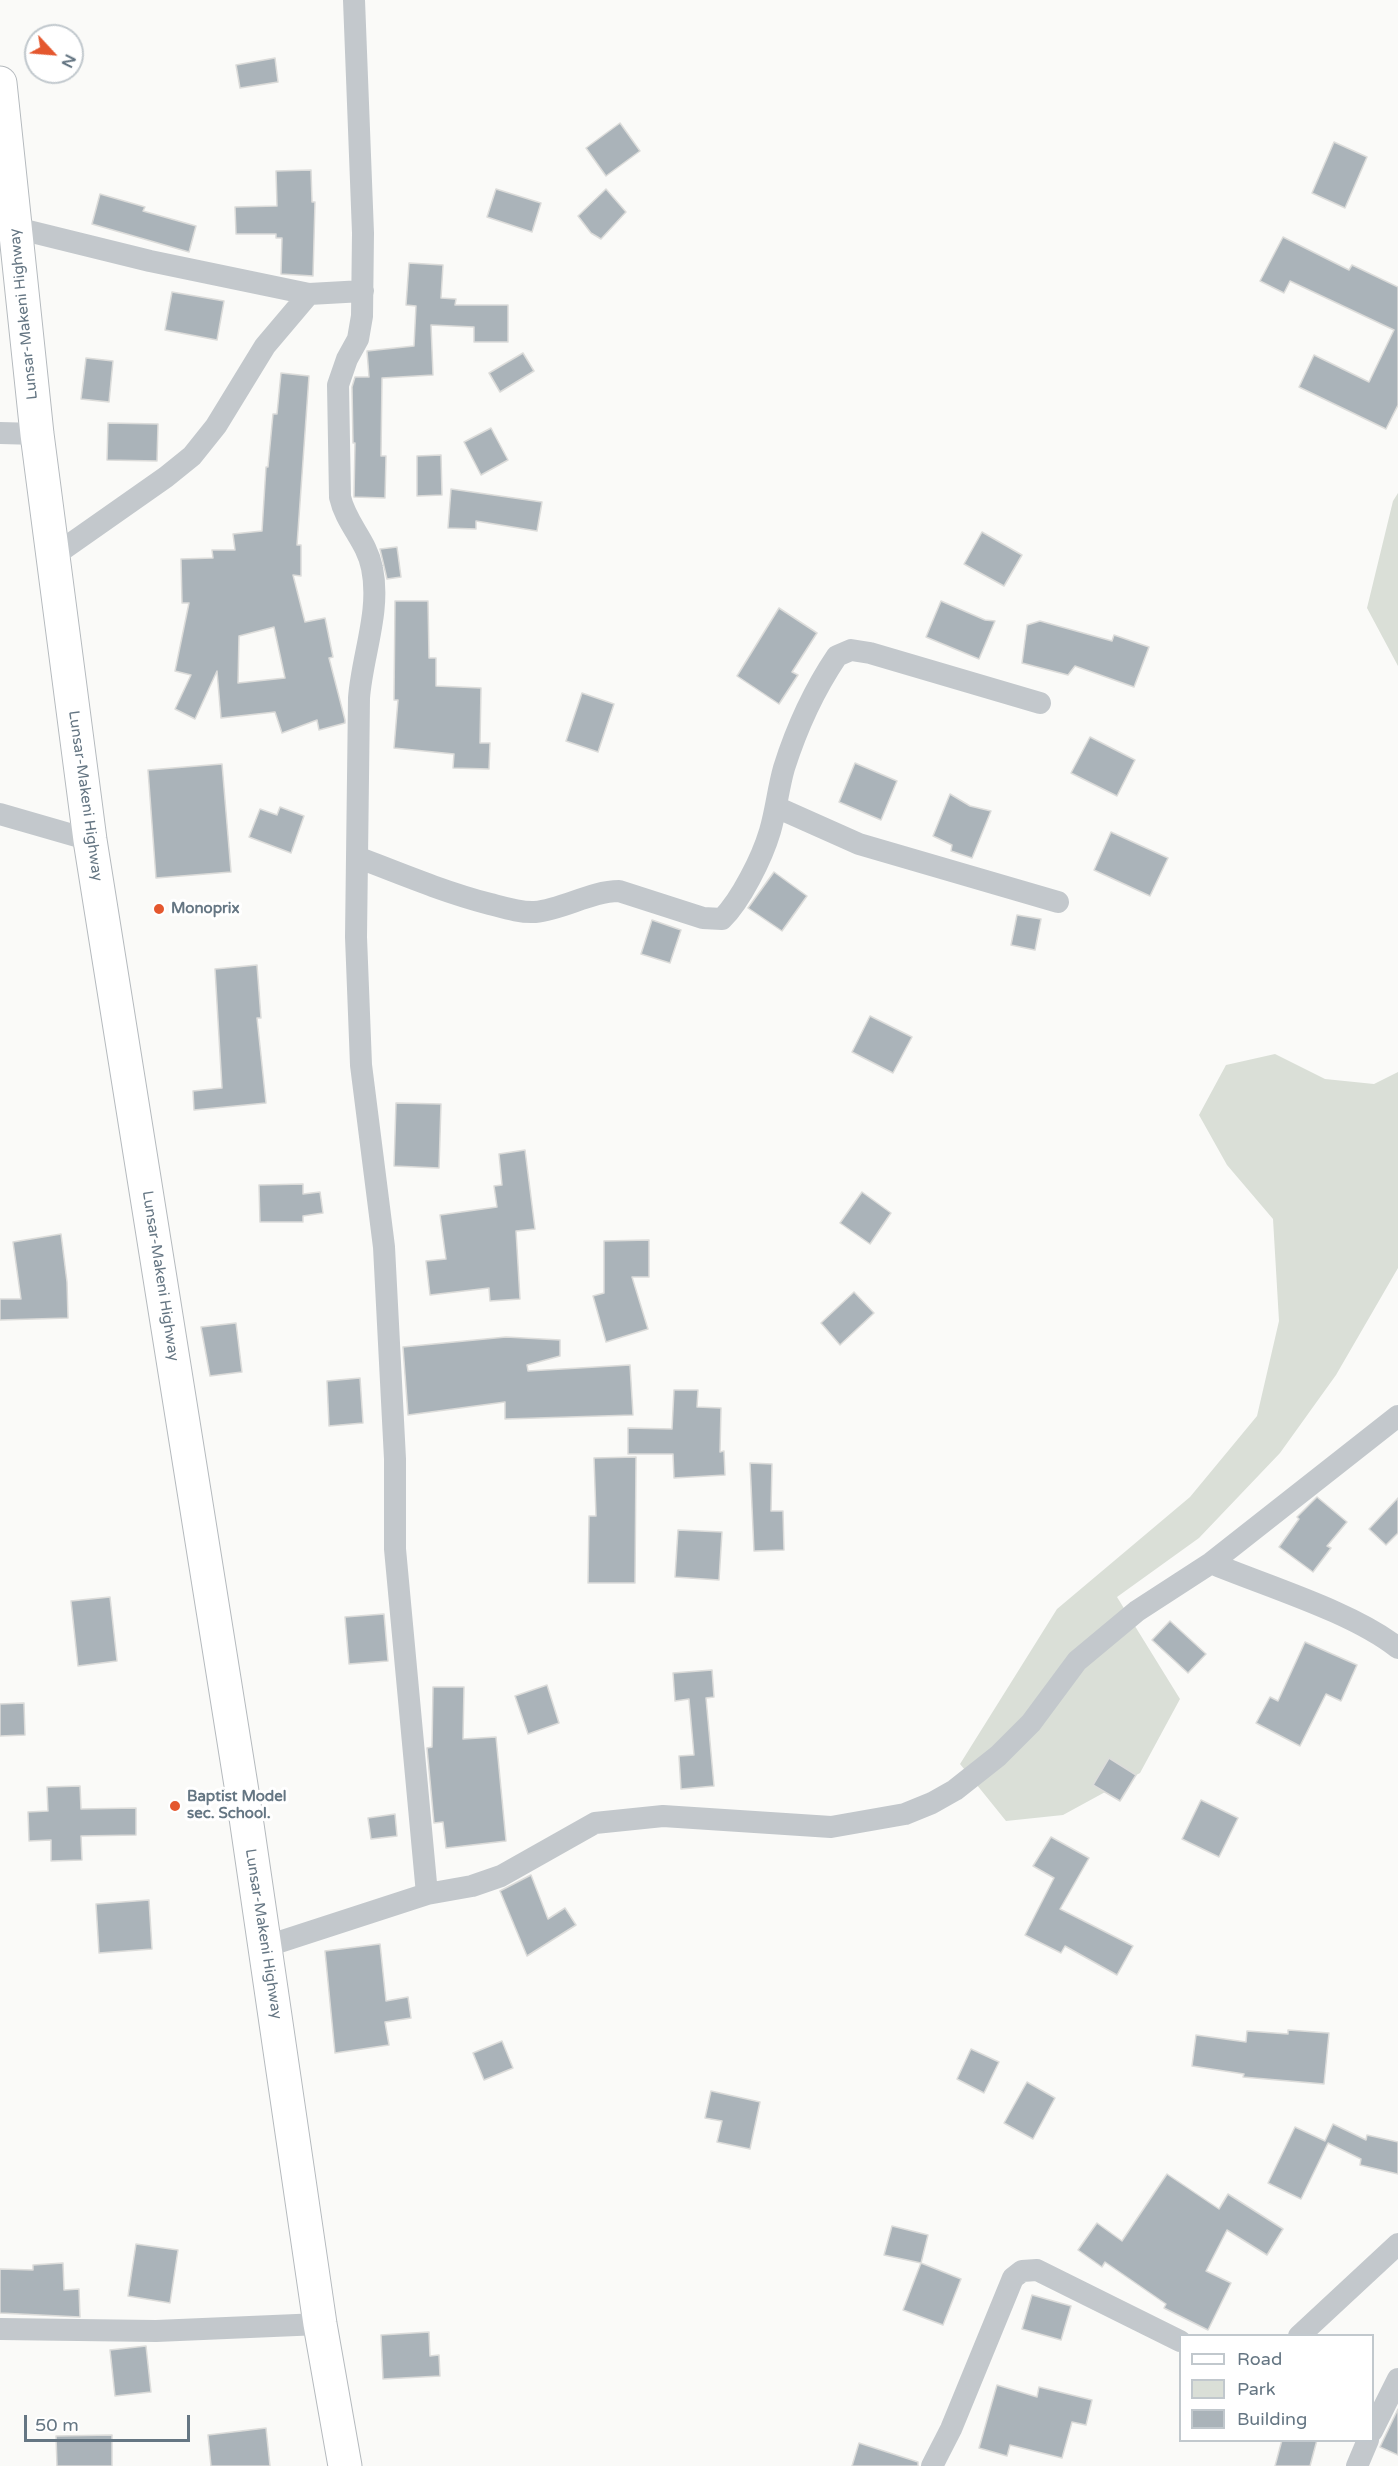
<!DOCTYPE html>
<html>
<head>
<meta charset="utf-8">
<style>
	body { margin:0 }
	#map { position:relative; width:1398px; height:2466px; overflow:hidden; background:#fafaf8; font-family:"Varela Round",sans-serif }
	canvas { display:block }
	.legend { position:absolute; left:1179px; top:2334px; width:195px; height:108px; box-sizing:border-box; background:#fff; border:2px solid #c1c8cd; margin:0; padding:8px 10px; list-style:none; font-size:18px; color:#657683 }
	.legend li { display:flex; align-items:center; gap:12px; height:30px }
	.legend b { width:30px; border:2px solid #c1c8cd }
	.north { position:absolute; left:24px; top:24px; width:60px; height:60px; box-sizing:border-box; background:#fff; border:2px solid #c1c8cd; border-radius:50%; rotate:116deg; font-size:16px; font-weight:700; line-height:24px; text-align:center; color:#657683 }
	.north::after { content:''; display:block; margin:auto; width:21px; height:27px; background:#e4572e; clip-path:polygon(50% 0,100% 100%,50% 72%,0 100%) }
	.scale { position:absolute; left:24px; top:2415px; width:166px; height:27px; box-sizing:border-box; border:3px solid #657683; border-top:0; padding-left:8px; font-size:18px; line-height:21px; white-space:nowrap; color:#657683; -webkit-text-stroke:4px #fff; paint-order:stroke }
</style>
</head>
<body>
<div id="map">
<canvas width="1398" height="2466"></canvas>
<ul class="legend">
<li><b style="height:8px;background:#fff"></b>Road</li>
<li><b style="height:16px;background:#dadfd7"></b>Park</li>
<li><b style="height:16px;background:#aab3b9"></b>Building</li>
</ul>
<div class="north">N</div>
<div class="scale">50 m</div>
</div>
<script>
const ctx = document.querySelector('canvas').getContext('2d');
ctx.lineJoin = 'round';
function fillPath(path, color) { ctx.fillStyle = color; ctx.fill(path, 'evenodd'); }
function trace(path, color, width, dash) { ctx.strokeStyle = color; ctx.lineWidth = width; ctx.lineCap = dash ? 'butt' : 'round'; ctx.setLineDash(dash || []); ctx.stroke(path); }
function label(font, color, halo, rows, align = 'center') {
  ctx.font = font + ' "Varela Round",sans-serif'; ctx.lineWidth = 6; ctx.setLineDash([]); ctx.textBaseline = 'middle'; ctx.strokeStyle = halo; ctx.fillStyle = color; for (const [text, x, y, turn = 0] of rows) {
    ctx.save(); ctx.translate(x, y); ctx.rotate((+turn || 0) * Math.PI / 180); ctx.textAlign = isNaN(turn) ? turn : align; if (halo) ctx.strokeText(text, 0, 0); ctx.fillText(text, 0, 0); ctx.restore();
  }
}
fillPath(new Path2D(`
	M1398 493V666L1367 608 1393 501Z
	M1275 1054 1325 1079 1374 1084 1398 1072V1268L1336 1375 1280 1453 1199 1538 1117 1597 1180 1699 1140 1773 1063 1815 1006 1821 960 1764 1057 1609 1190 1497 1257 1416 1279 1321 1273 1219 1227 1165 1199 1115 1226 1065Z`), '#dadfd7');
const building = new Path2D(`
	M275 58 278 82 240 88 236 65Z
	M620 123 640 151 606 176 586 148Z
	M1334 142 1367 157 1345 208 1312 193Z
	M311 170 312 202H315L313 276 281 274 282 238H276V234H236L235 207 277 206 276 171Z
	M496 189 541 203 532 232 487 217Z
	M606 189 626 212 601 239 591 233 578 216Z
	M100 194 145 207 143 211 196 226 189 252 92 224Z
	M1283 237 1349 270 1352 265 1398 287V405L1386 429 1299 387 1314 355 1369 382 1394 330 1290 281 1284 293 1260 281Z
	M409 263 443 265 441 298 456 299 455 305H508V342H474V327L431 325 433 375 382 378 381 456H386L385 498 354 497 355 443H353L352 387 355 377H369L367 351 414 346 416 306 406 305Z
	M172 292 224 301 217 340 165 330Z
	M523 353 534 371 500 392 489 373Z
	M86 358 113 361 109 402 81 399Z
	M281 373 309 376 297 545H301V576L293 575 305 622 325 618 333 657 329 658 345 720V723L319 730 317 720 282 733 275 712 221 718 217 671 195 719 175 709 191 675 175 671 189 603H182L181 559 213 558 212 550H235L233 534 262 531 266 467H268L273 414H277ZM274 627 285 678 238 683 239 636Z
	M108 423 158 424 157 461 107 460Z
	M491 428 508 460 481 475 464 442Z
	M441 455 442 495 417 496V456Z
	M451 489 542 502 537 531 476 521V529L448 528Z
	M982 532 1022 555 1004 586 964 564Z
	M397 547 401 577 387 579 380 549Z
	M395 601H428L429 658H436V686L481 688 480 743H490L489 769 453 768 454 754 394 748 398 700H394Z
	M941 601 985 620 995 621 979 659 926 637Z
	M779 608 817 633 792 672 798 675 779 704 737 676Z
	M1040 621 1112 641 1114 635 1149 647 1134 687 1075 666 1068 675 1022 663 1027 625Z
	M582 693 614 704 598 752 566 741Z
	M1090 737 1135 760 1117 796 1071 773Z
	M855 763 897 781 881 820 839 802Z
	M222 764 231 872 156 878 148 770Z
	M950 794 970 806 991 811 972 858 951 851 952 845 933 836Z
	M280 807 304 816 291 853 249 837 260 809 277 815Z
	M1111 832 1168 858 1150 896 1094 870Z
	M774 872 807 896 782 931 748 908Z
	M1017 915 1041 919 1035 950 1011 945Z
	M652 920 681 930 670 963 641 954Z
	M257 965 261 1018H257L266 1103 194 1110 193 1091 222 1088 215 969Z
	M870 1016 912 1037 893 1073 852 1052Z
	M396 1103 441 1104 439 1168 394 1166Z
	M525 1150 535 1229 516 1231 520 1299 490 1301 489 1288 430 1295 426 1261 446 1259 440 1215 497 1207 494 1186 502 1185 499 1154Z
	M303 1184V1194L320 1192 323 1213 303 1216V1222H260L259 1185Z
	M862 1192 891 1213 870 1244 840 1223Z
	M61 1234 67 1282 68 1318 0 1320V1299H21L13 1242Z
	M649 1240V1277H632L648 1329 606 1342 593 1296 604 1293V1241Z
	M854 1292 874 1313 840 1345 821 1323Z
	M236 1323 242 1372 210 1376 201 1327Z
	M506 1337 560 1340V1356L527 1365 528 1371 630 1365 633 1415 505 1419V1402L408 1415 403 1347Z
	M360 1378 363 1423 329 1426 327 1381Z
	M674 1390H698L697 1407 721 1408 720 1452 724 1451 725 1475 674 1478 673 1454H628V1428L672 1429Z
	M636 1457 635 1583H588L589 1516H596L594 1458Z
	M750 1463 772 1464 771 1511H783L784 1550 754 1551Z
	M1317 1497 1347 1522 1327 1546 1331 1548 1313 1572 1279 1547 1299 1519 1297 1517Z
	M1398 1498V1533L1386 1545 1369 1529Z
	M678 1530 722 1532 719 1580 675 1577Z
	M110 1597 117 1661 78 1666 71 1601Z
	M384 1614 388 1661 349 1664 345 1617Z
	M1170 1621 1206 1654 1188 1673 1152 1640Z
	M1305 1642 1357 1665 1341 1701 1326 1694 1300 1746 1256 1723 1270 1697 1278 1701Z
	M712 1670 714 1697 706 1698 714 1786 681 1789 679 1756 694 1755 689 1699 675 1701 673 1673Z
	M547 1685 559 1723 528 1734 515 1696Z
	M433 1687H464L463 1739 496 1737 506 1841 446 1848 443 1822 434 1823 427 1748 432 1747Z
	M24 1703 25 1735 0 1736V1704Z
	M1109 1758 1136 1775 1120 1801 1093 1785Z
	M80 1786 81 1809 136 1808V1835L81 1836 82 1860 51 1861V1840L29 1841 28 1812 48 1811 47 1787Z
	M1201 1800 1238 1818 1219 1857 1182 1839Z
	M395 1814 397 1836 371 1839 368 1818Z
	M1051 1837 1089 1858 1060 1909 1133 1946 1117 1975 1065 1946 1061 1953 1025 1935 1054 1878 1033 1866Z
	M531 1875 548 1919 565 1908 576 1925 527 1956 500 1891Z
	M149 1900 152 1949 99 1953 96 1904Z
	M380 1944 386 2001 408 1997 411 2018 385 2022 389 2045 335 2053 325 1951Z
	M1288 2030 1329 2033 1324 2084 1243 2077 1244 2074 1192 2066 1196 2035 1246 2042 1247 2031 1288 2034Z
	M502 2041 513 2068 484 2080 473 2053Z
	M971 2049 999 2062 984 2093 957 2079Z
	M1027 2082 1055 2098 1033 2139 1004 2123Z
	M711 2091 760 2102 750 2149 717 2142 722 2121 705 2118Z
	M1333 2124 1366 2140 1367 2135 1398 2142V2174L1360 2165 1361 2159 1328 2143 1301 2199 1268 2183 1295 2127 1325 2141Z
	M1167 2174 1219 2209 1228 2194 1283 2229 1267 2255 1227 2230 1206 2271 1231 2283 1208 2330 1164 2308 1166 2304 1105 2262 1102 2267 1078 2250 1097 2223 1122 2241Z
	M892 2226 928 2235 921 2263 884 2255Z
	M136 2244 178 2250 170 2303 128 2296Z
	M63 2263 64 2290 79 2289 80 2317 0 2313V2269L33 2270V2265Z
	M921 2263 961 2279 943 2325 903 2310Z
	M1032 2295 1071 2306 1061 2340 1022 2329Z
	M429 2332 430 2356 439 2355 440 2376 383 2379 381 2335Z
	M146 2346 151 2392 115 2396 110 2350Z
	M997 2385 1037 2397 1039 2387 1092 2400 1086 2425 1072 2422 1062 2458 1010 2445 1007 2456 979 2448Z
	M1398 2409V2455L1380 2447Z
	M266 2428 270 2466H211L208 2435Z
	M112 2435V2466H57L56 2436Z
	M1282 2440H1317L1310 2466H1275Z
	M859 2443 918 2462V2466H852Z`);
fillPath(building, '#aab3b9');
trace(building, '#dcdcda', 1.5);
const primary = new Path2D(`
	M0 83 37 434 90 840 244 1804 320 2324 345 2466`);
trace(primary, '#b5babe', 35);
trace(new Path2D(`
	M354 0 363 233 362 316 358 339 347 359 338 385 340 497C346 524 367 541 372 568 381 611 362 656 359 698L356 937 361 1065 384 1247 395 1459V1549L427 1894
	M16 228 150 261 309 294
	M0 433 37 434
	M52 557 166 477 192 456 216 426 265 346 309 294 363 291
	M776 807 859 844 1058 902
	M0 814 90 840
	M357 857C401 874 444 892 490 904 505 908 521 913 535 912 564 909 591 891 619 891L703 918 722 919C741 900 762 858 770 831 776 811 778 789 784 768 796 730 814 690 837 656L851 650 870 653 1040 703
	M1211 1563C1266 1586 1353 1612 1398 1648
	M264 1947 427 1894 472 1886 501 1876 595 1823 663 1816 831 1827 905 1814 932 1803 955 1790 998 1756 1031 1723 1077 1661 1137 1611 1211 1563 1398 1416
	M0 2329 156 2331 320 2324
	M1299 2336 1398 2244
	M1372 2431 1398 2379
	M932 2466 951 2429 1013 2278 1022 2271 1037 2270 1180 2341
	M1357 2466 1368 2440`), '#c3c8cc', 22);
trace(primary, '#fff', 33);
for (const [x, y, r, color] of [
	[159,909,6,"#e4572e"],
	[175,1806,6,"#e4572e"]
]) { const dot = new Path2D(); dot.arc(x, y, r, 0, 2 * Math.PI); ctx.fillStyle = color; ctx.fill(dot); trace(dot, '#fff', 2); }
label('15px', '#657683', '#fff', [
	["Lunsar-Makeni Highway",24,314,-96],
	["Lunsar-Makeni Highway",85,796,82],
	["Lunsar-Makeni Highway",160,1276,81],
	["Lunsar-Makeni Highway",263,1934,81]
]);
label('bold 15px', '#657683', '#fff', [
	["Monoprix",171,909],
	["Baptist Model",187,1797],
	["sec. School.",187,1814]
], 'left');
</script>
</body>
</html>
